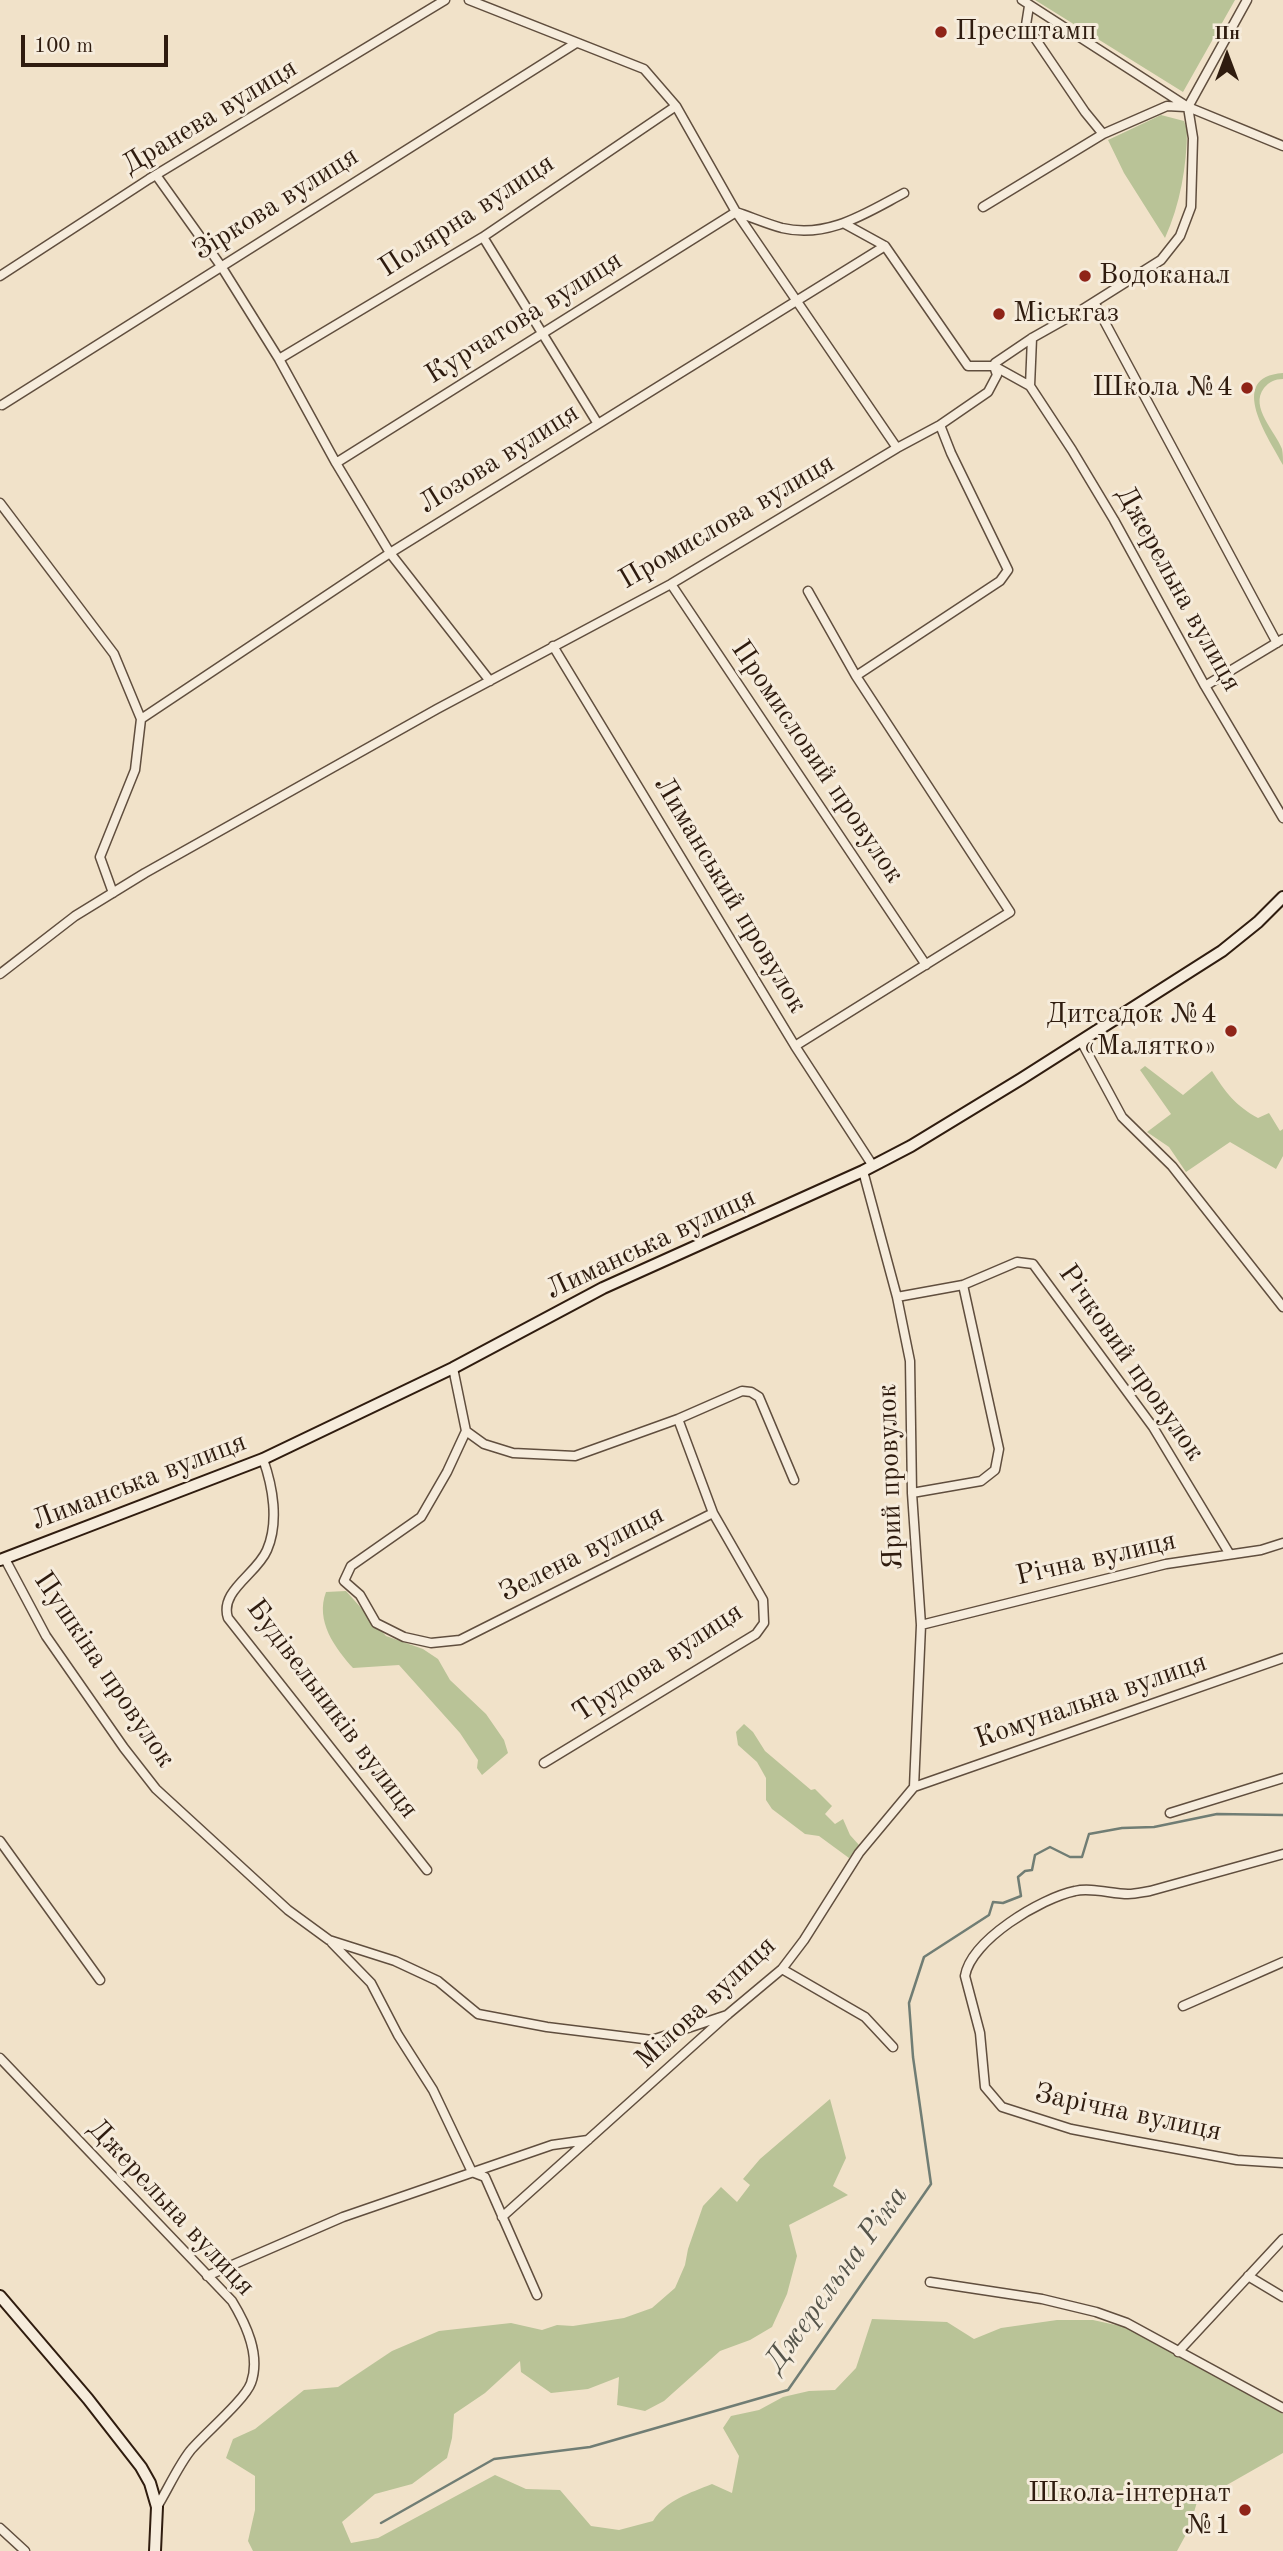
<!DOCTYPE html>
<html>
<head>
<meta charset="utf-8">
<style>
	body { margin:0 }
	#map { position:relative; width:1283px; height:2551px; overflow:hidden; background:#f1e2c9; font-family:"Old Standard TT",serif }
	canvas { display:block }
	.north { position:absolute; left:1192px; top:21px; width:70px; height:70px; -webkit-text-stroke:5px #f6ecdc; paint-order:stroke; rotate:0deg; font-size:19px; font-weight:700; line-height:28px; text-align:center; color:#2f1c0f }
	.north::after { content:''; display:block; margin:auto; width:24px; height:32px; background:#2f1c0f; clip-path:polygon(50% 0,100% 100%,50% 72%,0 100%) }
	.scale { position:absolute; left:21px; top:35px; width:147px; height:32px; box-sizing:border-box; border:4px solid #2f1c0f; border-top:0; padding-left:9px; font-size:21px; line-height:24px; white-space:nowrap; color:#2f1c0f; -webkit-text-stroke:5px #f6ecdc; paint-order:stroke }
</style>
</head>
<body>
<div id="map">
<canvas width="1283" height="2551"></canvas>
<div class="north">Пн</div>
<div class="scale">100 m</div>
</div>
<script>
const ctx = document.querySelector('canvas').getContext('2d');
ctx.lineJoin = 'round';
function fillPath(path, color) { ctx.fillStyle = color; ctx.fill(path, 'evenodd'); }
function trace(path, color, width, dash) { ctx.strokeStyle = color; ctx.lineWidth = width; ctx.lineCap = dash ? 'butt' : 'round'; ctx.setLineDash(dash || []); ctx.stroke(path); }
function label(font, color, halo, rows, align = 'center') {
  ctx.font = font + ' "Old Standard TT",serif'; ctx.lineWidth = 6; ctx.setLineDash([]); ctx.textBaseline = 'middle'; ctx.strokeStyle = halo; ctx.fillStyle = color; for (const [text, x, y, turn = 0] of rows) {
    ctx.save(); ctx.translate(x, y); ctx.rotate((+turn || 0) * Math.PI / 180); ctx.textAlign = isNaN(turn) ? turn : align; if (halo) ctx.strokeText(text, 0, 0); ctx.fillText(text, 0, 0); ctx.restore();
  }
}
fillPath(new Path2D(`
	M1035 0H1235L1183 92Z
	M1161 115 1184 121 1187 129C1187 166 1180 205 1165 238L1124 173 1108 140Z
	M1283 373V379C1275 379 1269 382 1264 388 1249 407 1276 432 1282 449 1283 454 1283 460 1283 465 1270 440 1225 377 1283 373Z
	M1145 1066 1183 1095 1212 1071C1225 1092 1236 1106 1258 1118L1269 1113 1280 1131 1283 1129V1156L1276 1169 1230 1142 1186 1172 1169 1147 1147 1132 1171 1114 1140 1070Z
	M346 1591 386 1636 423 1649 438 1659 450 1680 486 1714 504 1740 508 1753 482 1775 477 1768 478 1760 460 1733 399 1665 353 1668C335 1648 315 1621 326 1592Z
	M744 1724 753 1732 765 1751 811 1790 815 1789 832 1806 825 1814 835 1824 843 1819 850 1835 859 1845 849 1858 819 1836 805 1834 772 1809 766 1800V1778L757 1762 738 1745 736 1732Z
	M830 2099 846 2158 833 2186 848 2195 789 2225 797 2256 787 2294 772 2327 750 2340 720 2351 664 2401 645 2411 617 2405 619 2377 588 2389 551 2393 521 2372 520 2361 485 2393 454 2414 452 2438 447 2458 412 2484 375 2494 342 2522 351 2543 378 2538 495 2475 526 2489 560 2490 591 2526 619 2530 653 2521C666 2500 690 2493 712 2484L732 2493 739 2456 723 2428 731 2416 759 2410 783 2397 809 2391 835 2390 856 2368 872 2319 947 2322 974 2339 1001 2328 1057 2320H1093L1129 2328 1283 2414V2453L1197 2502 1189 2529 1177 2551H253L248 2541 255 2510V2476L226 2458 233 2439 255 2429 304 2390 338 2387 392 2351 439 2331 511 2323 542 2330 557 2325 573 2326 624 2318 652 2308 675 2288 685 2265 688 2249 703 2206 721 2187 737 2202 750 2185 743 2179 760 2159Z`), '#b9c397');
trace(new Path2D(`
	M381 2523 494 2459 590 2447 788 2390 931 2184 913 2057 909 2003 924 1957 989 1915 993 1902 1003 1903 1021 1896 1018 1877 1025 1871 1032 1870 1035 1855 1050 1847 1070 1857H1082L1089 1834 1122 1828 1154 1827 1217 1814 1283 1815`), '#707d74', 2.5);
const street = new Path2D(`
	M469 0 644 69 676 106 736 212 897 448
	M1022 0 1188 107 1283 146
	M1029 6 1026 25 1085 112 1103 134
	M1188 107 1247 0
	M156 175 221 266 279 359 336 463 390 553 490 681
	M983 207 1103 134 1167 106 1185 107
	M736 212C751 217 767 224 782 228 828 239 866 213 904 193
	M845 224 885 246 968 366H994L1030 386 1072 450 1114 520 1205 686 1283 818
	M483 237 598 424
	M0 276 149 179 445 0
	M1094 302 1277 643
	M279 359 483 237 676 106
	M1030 386 1032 338
	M2 405 576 43
	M336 463 736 212
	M0 503 114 654 141 719 135 770 100 857 113 893
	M671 584 926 965
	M553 646 795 1046 873 1166
	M856 676 1000 581 1008 570 951 453 940 425
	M1205 686 1283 639
	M141 719 390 553 885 246
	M0 974 75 916 145 873 437 709 671 584 897 448 940 425 988 392 997 375 994 366 995 363 1032 338 1080 311 1161 260 1180 236 1191 207 1193 138 1188 107
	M1081 1041 1122 1117 1172 1166 1283 1307
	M795 1046 1010 912 856 676 808 591
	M863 1171 897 1297 910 1361 912 1493 921 1625 914 1787
	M897 1297 963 1285 1017 1262 1033 1264 1153 1427 1229 1553
	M453 1368 466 1431
	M678 1419 713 1513 460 1640 431 1643 404 1637 376 1623 360 1595 344 1581 351 1566 421 1517 447 1472 466 1431 484 1444 513 1453 575 1456 678 1419 742 1391 751 1392 759 1397 794 1480
	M263 1459C273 1487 279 1522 267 1550 257 1574 219 1591 228 1618L427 1870
	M912 1493 981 1481 995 1470 999 1449 963 1285
	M5 1559 46 1636 124 1748 156 1789 288 1910 329 1940 395 1961 438 1981 478 2014 547 2027 652 2040 727 2015
	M921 1625 1166 1564 1261 1550 1283 1543
	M544 1763 756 1634 764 1623 763 1600 713 1513
	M914 1787 1283 1658
	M1170 1813 1283 1778
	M0 1841 100 1980
	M1283 1854 1150 1891C1143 1892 1136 1894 1128 1894 1112 1894 1091 1887 1075 1891 1041 1898 971 1940 965 1976L980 2033 985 2087 1002 2107 1071 2129 1128 2140 1237 2160 1283 2163
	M332 1943 371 1983 398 2035 433 2090 472 2172
	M782 1969 865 2017 893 2047
	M1183 2006 1283 1962
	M0 2058 232 2301C246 2324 261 2355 251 2383 245 2400 203 2435 190 2451 177 2468 168 2489 157 2507
	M472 2172 485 2177 537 2295
	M502 2217 727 2015 782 1969 804 1940 859 1853 914 1787
	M207 2276 343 2217 552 2145 588 2140
	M1248 2276 1283 2297
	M930 2282 1042 2299 1096 2312 1127 2323 1283 2408
	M1178 2352 1283 2239
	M0 2528 25 2551`);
const secondary = new Path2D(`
	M0 1560 263 1459 453 1368 603 1288 863 1171 911 1146 1021 1079 1222 951 1258 922 1283 897
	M0 2296 88 2399 141 2467 150 2483 157 2507 155 2551`);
trace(street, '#604e3e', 11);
trace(secondary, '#2f1c0f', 14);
trace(street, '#f6ecdc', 8);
trace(secondary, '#f6ecdc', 10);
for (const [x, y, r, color] of [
	[941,32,7,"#8f2418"],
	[1085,276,7,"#8f2418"],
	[999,314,7,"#8f2418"],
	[1247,388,7,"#8f2418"],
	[1231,1031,7,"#8f2418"],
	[1245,2510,7,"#8f2418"]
]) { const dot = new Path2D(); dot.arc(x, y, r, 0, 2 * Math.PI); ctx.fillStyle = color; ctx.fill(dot); trace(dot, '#f6ecdc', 2.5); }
label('28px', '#2f1c0f', '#f6ecdc', [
	["Пресштамп",955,32],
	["Водоканал",1099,276],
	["Міськгаз",1013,314],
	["Школа №4",1233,388,"right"],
	["Дитсадок №4",1217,1015,"right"],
	["«Малятко»",1217,1047,"right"],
	["Школа-інтернат",1231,2494,"right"],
	["№1",1231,2526,"right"]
], 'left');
label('28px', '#2f1c0f', '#f6ecdc', [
	["Дранева вулиця",210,117,-31],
	["Зіркова вулиця",276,204,-32],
	["Полярна вулиця",467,216,-33],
	["Курчатова вулиця",524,318,-32],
	["Лозова вулиця",499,459,-32],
	["Промислова вулиця",727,522,-30],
	["Джерельна вулиця",1178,589,61],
	["Промисловий провулок",817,762,56],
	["Лиманський провулок",730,895,59],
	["Лиманська вулиця",651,1244,-25],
	["Річковий провулок",1131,1363,55],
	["Ярий провулок",891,1477,-92],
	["Лиманська вулиця",139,1482,-21],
	["Зелена вулиця",582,1554,-27],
	["Річна вулиця",1096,1559,-13],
	["Трудова вулиця",658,1663,-33],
	["Пушкіна провулок",104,1670,56],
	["Комунальна вулиця",1091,1701,-19],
	["Будівельників вулиця",332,1709,53],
	["Мілова вулиця",706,2003,-43],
	["Зарічна вулиця",1128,2113,12],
	["Джерельна вулиця",171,2208,47]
]);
label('italic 30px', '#55544a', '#f6ecdc', [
	["Джерельна Ріка",837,2279,-54]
]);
</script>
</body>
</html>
